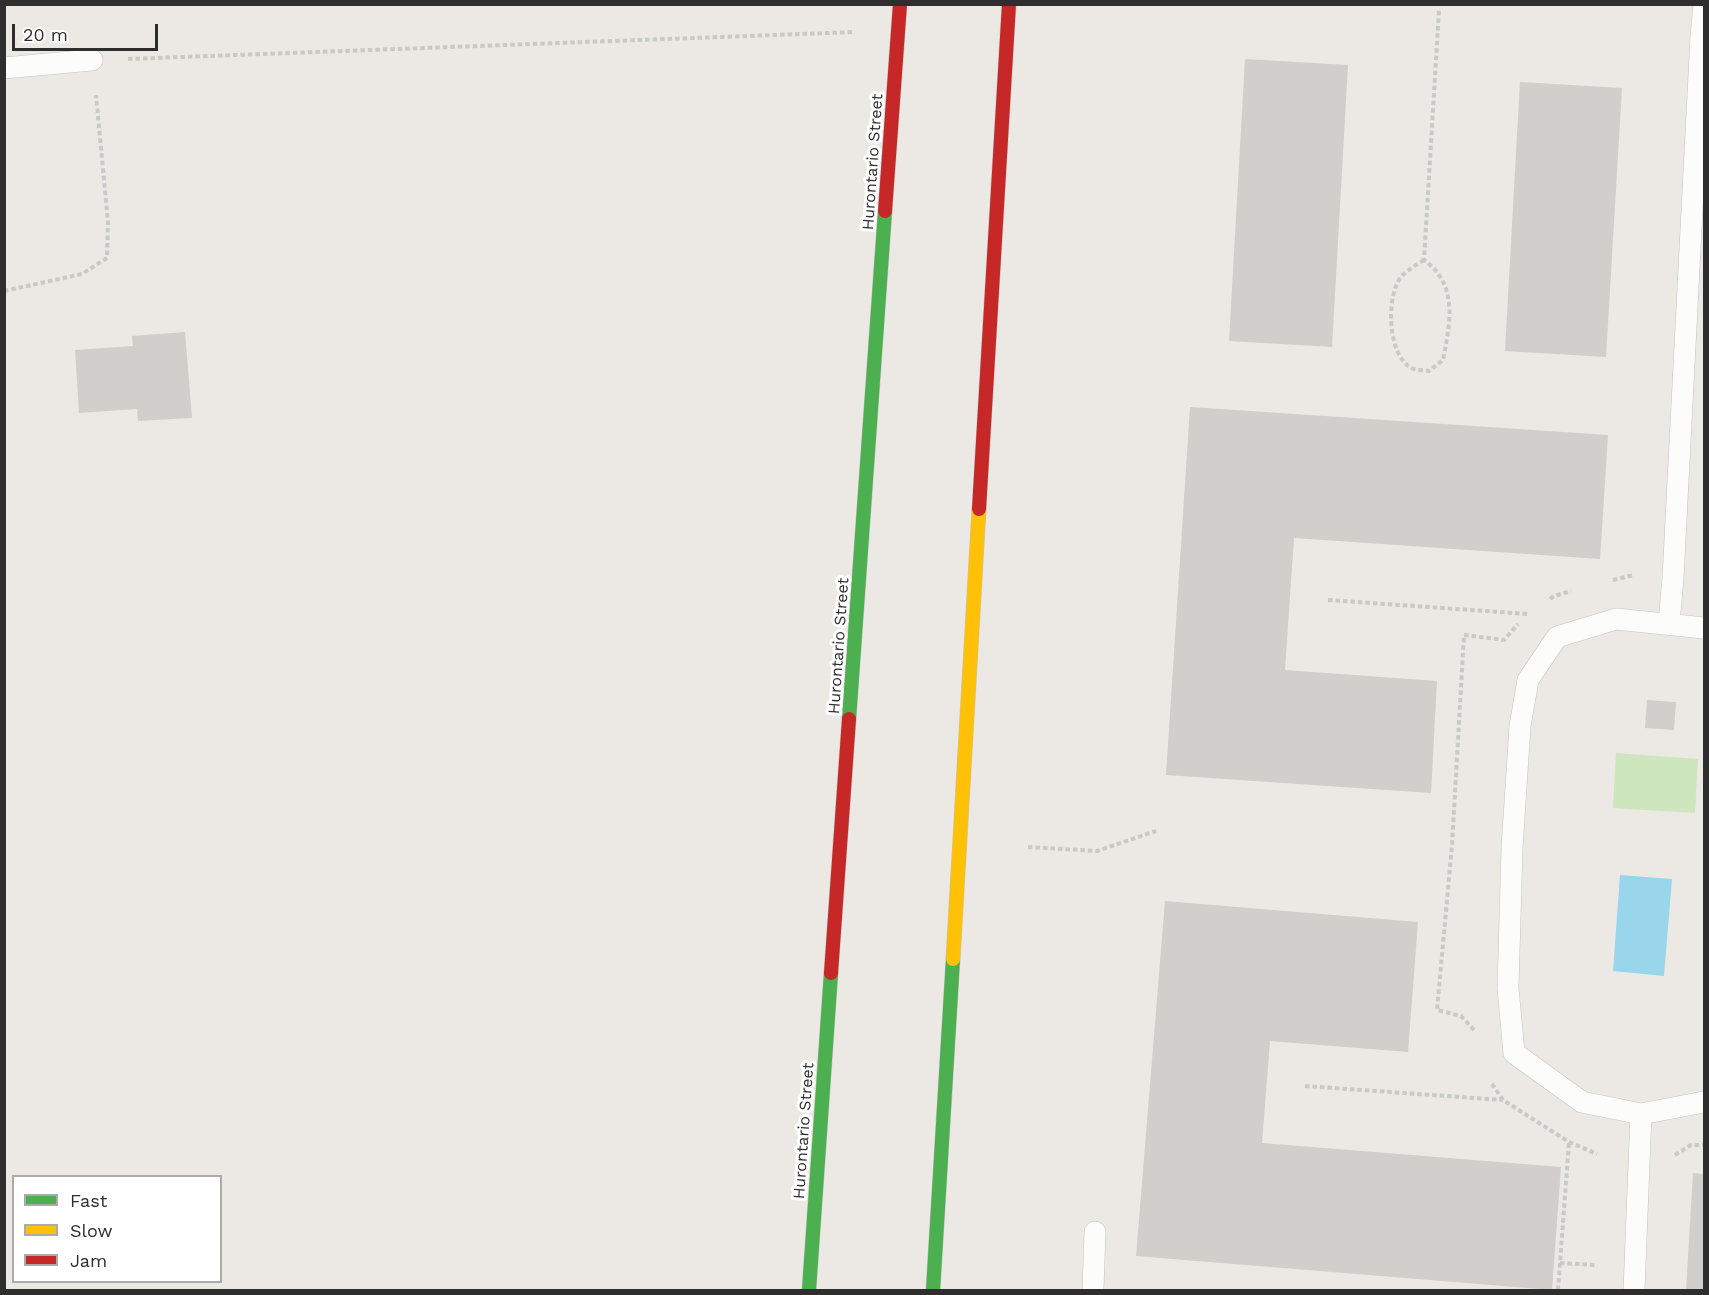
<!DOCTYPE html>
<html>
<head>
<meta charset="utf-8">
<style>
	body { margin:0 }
	#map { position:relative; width:1709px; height:1295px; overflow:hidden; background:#ece8e4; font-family:"Work Sans",sans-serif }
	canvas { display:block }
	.frame { position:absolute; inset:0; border:6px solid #2e2e2e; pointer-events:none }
	.legend { position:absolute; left:12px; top:1175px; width:210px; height:108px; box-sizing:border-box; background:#fff; border:2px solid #ababab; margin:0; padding:8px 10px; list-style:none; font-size:18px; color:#2e2e2e }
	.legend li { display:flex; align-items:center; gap:12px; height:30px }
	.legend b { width:30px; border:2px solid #ababab }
	.scale { position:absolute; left:12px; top:24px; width:146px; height:27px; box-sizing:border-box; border:3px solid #2e2e2e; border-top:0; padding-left:8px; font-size:18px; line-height:21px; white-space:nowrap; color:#2e2e2e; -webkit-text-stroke:4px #fff; paint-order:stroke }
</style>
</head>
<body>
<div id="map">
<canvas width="1709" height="1295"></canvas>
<div class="frame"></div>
<ul class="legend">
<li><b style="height:8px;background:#4caf50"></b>Fast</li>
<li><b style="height:8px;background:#ffc107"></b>Slow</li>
<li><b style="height:8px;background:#c62828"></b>Jam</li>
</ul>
<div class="scale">20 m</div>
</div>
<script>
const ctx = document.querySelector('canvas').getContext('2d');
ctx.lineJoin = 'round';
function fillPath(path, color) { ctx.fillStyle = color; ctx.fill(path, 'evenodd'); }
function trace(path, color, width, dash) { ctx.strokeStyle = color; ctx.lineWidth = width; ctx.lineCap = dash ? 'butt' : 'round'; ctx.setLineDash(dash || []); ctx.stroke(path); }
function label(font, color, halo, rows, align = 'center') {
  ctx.font = font + ' "Work Sans",sans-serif'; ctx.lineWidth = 6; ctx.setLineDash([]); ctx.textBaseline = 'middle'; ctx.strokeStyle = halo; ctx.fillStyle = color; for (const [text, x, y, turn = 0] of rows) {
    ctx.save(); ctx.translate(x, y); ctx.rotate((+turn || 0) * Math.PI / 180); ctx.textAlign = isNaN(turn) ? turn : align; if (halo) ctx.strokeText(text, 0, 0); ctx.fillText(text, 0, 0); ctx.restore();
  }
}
fillPath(new Path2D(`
	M1616 753 1698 759 1695 813 1613 808Z`), '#cee6be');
fillPath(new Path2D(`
	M1620 875 1672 879 1664 976 1613 971Z`), '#99d6ec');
fillPath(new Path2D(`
	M1245 59 1348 65 1332 347 1229 341Z
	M1520 82 1622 88 1606 357 1505 351Z
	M185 332 192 418 138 421 137 409 79 413 75 350 133 346 132 336Z
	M1190 407 1608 435 1600 559 1294 538 1285 670 1437 681 1431 793 1166 775Z
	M1647 700 1676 702 1674 730 1645 728Z
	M1165 901 1418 922 1408 1052 1270 1041 1262 1143 1561 1167 1552 1290 1136 1256Z
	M1693 1173 1704 1174V1290H1686Z`), '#d1cecb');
const lane = new Path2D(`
	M4 68 92 60
	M1669 623 1673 578 1701 36 1704 4
	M1704 628 1616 619 1557 637 1528 680 1520 726 1512 848 1508 988 1514 1053 1582 1102 1641 1114 1704 1102
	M1093 1290 1095 1232
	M1634 1290 1641 1114`);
const fast = new Path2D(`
	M849 719 885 211
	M809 1290 831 973
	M933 1290 953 959`);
const slow = new Path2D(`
	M953 959 979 509`);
const jam = new Path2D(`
	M885 211 900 4
	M979 509 1009 4
	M831 973 849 719`);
trace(lane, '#c5c4c5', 22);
trace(fast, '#c6c5c4', 15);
trace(slow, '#c6c5c4', 15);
trace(jam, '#c6c5c4', 15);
trace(new Path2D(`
	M128 59 855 32
	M1424 260C1416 265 1407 270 1401 277 1386 296 1387 354 1411 368 1415 370 1424 370 1429 371L1443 360C1450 324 1459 285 1424 260L1439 10
	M4 291 82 274 107 258 108 222 96 95
	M1613 580 1634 575
	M1550 599 1554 596 1571 591
	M1328 600 1528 614
	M1028 847 1097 851 1156 831
	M1474 1030 1461 1016 1437 1010 1452 845 1464 635 1504 640 1518 624
	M1492 1084 1503 1100 1569 1142 1597 1154
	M1305 1086 1503 1100
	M1675 1155 1691 1145H1704
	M1560 1263 1596 1265
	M1558 1290 1569 1142`), '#c9c9c8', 4, [4.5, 3]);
trace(lane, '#fcfcfb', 21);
trace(fast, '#4caf50', 14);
trace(slow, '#ffc107', 14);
trace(jam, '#c62828', 14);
label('16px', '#2e2e2e', '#fff', [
	["Hurontario Street",873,162,-86],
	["Hurontario Street",839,646,-86],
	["Hurontario Street",804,1131,-86]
]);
</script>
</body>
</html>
